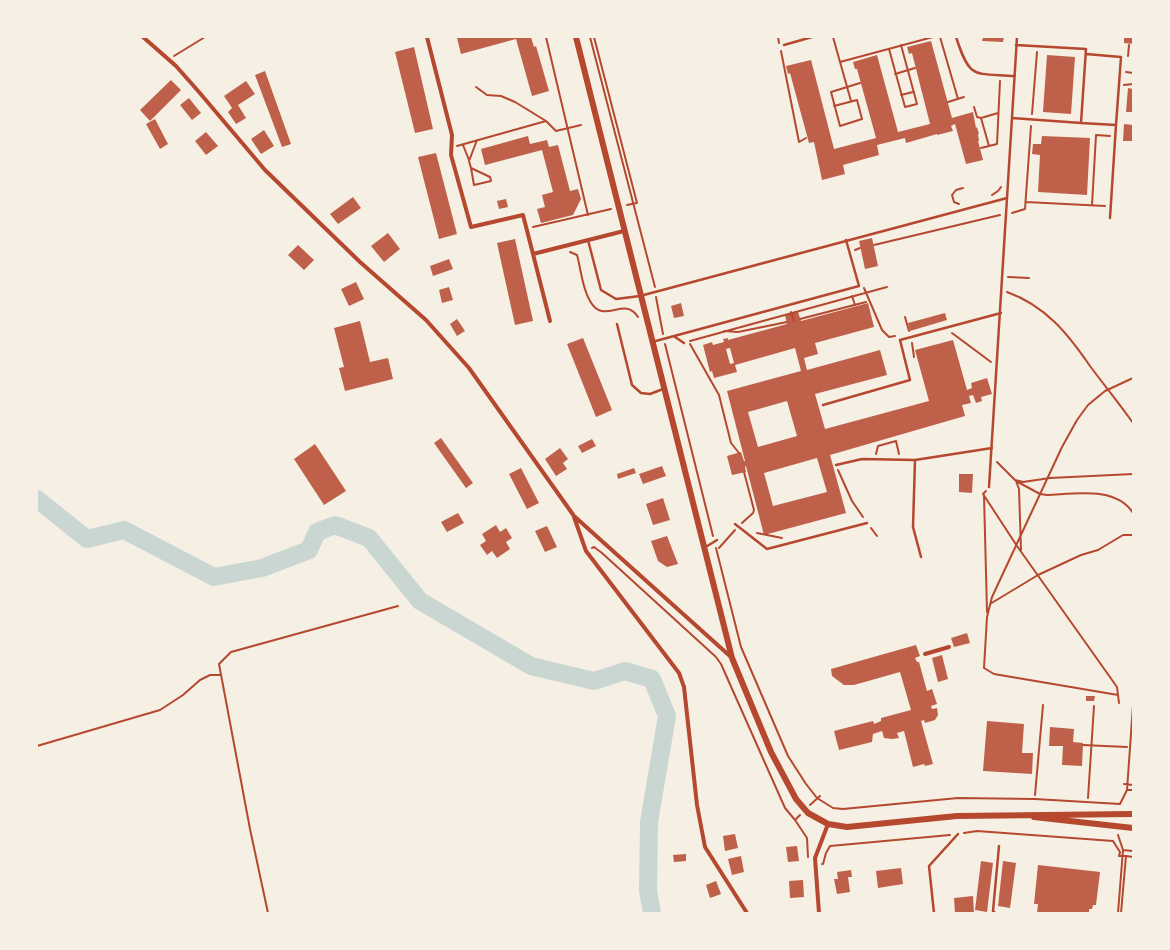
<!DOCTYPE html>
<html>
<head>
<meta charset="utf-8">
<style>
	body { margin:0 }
	#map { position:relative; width:1170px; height:950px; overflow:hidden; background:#f6efe4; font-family:Mulish,sans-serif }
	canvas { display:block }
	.frame { position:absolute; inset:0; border:38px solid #f6efe4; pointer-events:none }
</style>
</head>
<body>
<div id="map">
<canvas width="1170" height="950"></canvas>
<div class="frame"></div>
</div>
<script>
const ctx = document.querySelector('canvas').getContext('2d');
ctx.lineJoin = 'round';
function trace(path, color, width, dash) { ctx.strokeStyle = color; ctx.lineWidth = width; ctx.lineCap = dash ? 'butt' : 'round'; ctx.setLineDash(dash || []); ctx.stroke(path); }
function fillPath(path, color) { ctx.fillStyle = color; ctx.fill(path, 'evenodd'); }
trace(new Path2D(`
	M37 499 87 539 124 530 214 577 262 568 309 550 317 532 335 525 369 538 420 601 531 666 594 681 625 671 652 679 667 716 649 822 648 891 652 913`), '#c9d6d2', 18);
fillPath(new Path2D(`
	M461 37H531L534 47 536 46 549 91 532 96 516 39 461 54 457 38Z
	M983 37H1004L1003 42 982 41Z
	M1124 37H1133V44L1124 43Z
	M931 41 952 118 973 112 976 128 977 127 979 134H978L979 141H978L983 160 966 164 955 124 951 126 953 131 937 135V134L906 143 905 138 877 145 879 155 843 165 845 174 822 180 814 142 809 143 790 73 788 74 786 66 811 60 834 149 876 138 857 69H855L853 62 877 55 898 132 930 124 912 53 909 54 907 47Z
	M414 47 433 129 415 133 395 52Z
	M1047 55 1075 57 1071 114 1043 112Z
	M265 71 291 144 282 147 255 75Z
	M171 80 181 90 150 121 140 110Z
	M246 81 255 94 238 105 246 118 236 124 228 112 232 108 224 96Z
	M1128 88 1133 89V112H1126Z
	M189 98 201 113 192 120 180 105Z
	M155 119 168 144 160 149 146 124Z
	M1124 124 1133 125V141H1123Z
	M264 130 274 146 261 154 251 139Z
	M206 132 218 146 206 155 195 141Z
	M528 136 530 144 547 140 549 147 558 145 570 191 578 189 581 199 573 215 541 223 537 209 545 207 542 195 553 192 542 150 485 165 481 149Z
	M1042 136 1090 138 1087 195 1038 192 1040 155 1032 154 1033 144H1041Z
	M436 153 457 234 439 239 418 157Z
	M353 197 361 208 338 224 330 214Z
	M506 199 508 207 499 209 497 201Z
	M388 233 400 249 384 262 371 246Z
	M872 238 878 266 865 269 859 241Z
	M515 239 533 321 515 325 497 243Z
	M298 245 314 260 304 270 288 255Z
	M449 259 453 269 433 276 430 266Z
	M356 282 364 299 349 306 341 289Z
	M449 287 453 300 442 303 439 290Z
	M681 303 684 316 674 318 671 306Z
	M868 303 874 327 815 343 818 354 804 358 807 370 880 350 887 375 815 394 825 429 929 401 915 350 953 340 967 390 972 388 971 383 987 378 992 394 981 397 982 401 976 403 973 395 969 396 971 403 962 405 965 416 830 455 846 513 764 535 746 466 745 467 746 472 732 475 727 456 741 452 744 461H745L727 391 801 371 795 348 735 365 737 372 714 378 712 371 710 372 703 345 712 342 713 345 724 342 723 339 728 338V340L787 324 785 315 798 312 801 321ZM730 348 734 363 730 364 726 349ZM787 401 797 436 758 447 748 412ZM817 458 827 492 773 506 764 473Z
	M945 313 947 320 910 331 908 323Z
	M457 319 465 331 457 336 450 324Z
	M360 321 370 362 388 358 393 379 345 391 339 368 344 367 334 328Z
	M583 338 612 410 596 417 567 344Z
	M441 438 473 483 466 488 434 443Z
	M592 439 596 446 582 453 578 446Z
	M315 444 346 491 324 505 294 459Z
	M560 448 568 459 563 463 567 469 556 476 545 459Z
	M662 466 666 476 643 484 639 474Z
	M521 468 539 503 527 509 509 474Z
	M634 468 636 473 618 479 617 474Z
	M959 474H973L972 493 959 492Z
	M663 498 670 520 653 525 646 504Z
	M458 513 464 523 447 532 441 522Z
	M496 525 500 532 506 528 512 538 506 542 510 549 497 558 492 551 487 555 480 545 486 541 482 534Z
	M547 526 557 547 545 552 535 531Z
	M667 536 678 564 667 567 658 561 651 541Z
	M967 633 970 643 954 647 951 638Z
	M916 645 920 656 915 658 917 662H919L927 691 932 689 937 704 931 706 932 709 937 708 938 715 935 720 925 723 924 720 921 721 933 764 925 766 924 764 913 767 904 731 897 733 899 738 892 739 884 738 882 731 873 734 872 742 839 750 834 731 873 721 874 724 881 721V718L911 710 900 672 854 685H844L832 676 831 669Z
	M942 655 948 679 938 682 932 658Z
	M1086 696H1095L1094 701H1086Z
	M987 721 1024 724 1022 753H1033L1032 774 983 771Z
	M1050 727 1074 729 1073 742 1083 743 1082 766 1062 765 1063 746H1049Z
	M735 834 738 848 725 851 723 836Z
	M797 846 799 861 788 862 786 847Z
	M686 854V861L674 862 673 855Z
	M741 856 744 872 732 875 728 859Z
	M981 861 993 863 987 912 975 910Z
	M1003 861 1016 863 1010 908 998 906Z
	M1038 865 1100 872 1096 905H1093L1092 909H1089V913H1037L1038 904H1034Z
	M901 868 903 884 878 888 876 871Z
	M851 870 852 877H848L850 892 837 894 834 879H838L837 872Z
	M803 880 804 897 790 898 789 881Z
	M716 881 721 894 710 898 706 885Z
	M973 896 974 913H955L954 898Z`), '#bf614a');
trace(new Path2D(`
	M546 37 588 215
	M590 37 655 287
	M594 37 637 203 627 205
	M778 37 779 43
	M833 37 851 101
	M940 37 958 99
	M889 49 905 107 917 104 901 45
	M781 51 799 142 806 138
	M174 56 205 37
	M1128 56 1129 45
	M840 62 933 37
	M1126 72 1133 73
	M895 74 915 68
	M1124 85 1133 84
	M476 87 487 95 501 96 515 102 546 121
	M901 95 913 92
	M948 102 964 97
	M834 106 857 100 862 119 840 126 831 92 860 83
	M974 107 977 117 981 118 998 113
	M1032 114 1037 52
	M981 118 989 146
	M463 145 469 160
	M457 146 546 121 556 131 581 125
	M981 148 997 144 1000 81
	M471 168 474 185 491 181 490 177 471 168 469 161 477 140
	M992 195 998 191 1001 187
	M1026 202 1105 206
	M959 204 954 202 952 195 956 190 963 188
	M1092 205 1096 135 1110 136
	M1012 213 1025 209 1031 126
	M533 227 611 209
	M874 245 1000 215
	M855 250 860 248
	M570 252 577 255C581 269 582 288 590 301 604 326 624 295 638 317
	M1008 277 1029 278
	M864 288 882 330 889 337 895 336
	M1007 292C1046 306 1068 334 1090 366 1104 385 1119 403 1133 423
	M852 296 855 305
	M656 297 663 334
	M791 312 794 321
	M905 317 909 331
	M800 319 866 302
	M724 331 738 332 787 322
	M952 333 991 362
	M690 341 887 287
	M912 343 914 357
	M665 344 713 536
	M690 344 719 395 731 443 739 453
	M876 454 878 446 896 441 899 454
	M997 462 1015 480 1023 482 1050 478 1133 474
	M838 470 852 501 863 517
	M1016 481 1040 494 1047 495C1074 494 1116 486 1133 513
	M1016 481 1019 489 1021 550
	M986 491 983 494 1017 546 1117 687 1119 703
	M984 495 987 612
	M742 523 753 513 754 510 744 472
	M871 528 877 536
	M757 533 782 538
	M592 548 594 547 602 553 716 657 721 664 785 808 795 820 800 815
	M716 548 741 647 788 756 806 784 817 798 833 808 843 809 958 798 1035 799 1120 804
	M719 548 735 530
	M990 604 1038 575 1081 555 1098 550 1123 535H1133
	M1118 695 994 674 984 668 987 617 992 597 1062 447 1077 420 1088 405 1105 391 1133 378
	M1083 745 1127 747
	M37 746 160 710 183 695 200 680 210 675H221
	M1124 784 1133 785
	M1127 790H1133
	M1035 795 1043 705
	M1088 798 1094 706
	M1120 804 1127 790 1133 705
	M810 805 820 796
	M795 820 807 838 808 857
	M964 833 977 831 1113 841 1120 852 1119 856H1126L1121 913
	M1123 850 1133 851
	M1126 856 1133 857
	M822 864H823L826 853 830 846 950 835
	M268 913 250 829 219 664 231 652 398 606
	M1118 913 1123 850 1118 835`), '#b5482f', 2);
trace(new Path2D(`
	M956 37C970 80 973 73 1015 76
	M784 45 812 37
	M1086 54 1121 57 1116 125
	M1012 118 1081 123 1086 49 1016 45
	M1081 123 1116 125 1110 218
	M588 240 601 290 616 299 640 296 1007 198 1017 37
	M617 324 632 385 641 393 650 394 663 389
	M675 337 684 343
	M652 342 859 286 846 240
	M823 405 910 380 900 340 1001 313
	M915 460 913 527 921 557
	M836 465 862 459 915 460 992 448
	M989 487 1007 198
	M735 524 767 549 867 523
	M704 548 717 540
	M934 913 929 866 958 834
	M995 913 993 911 999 846`), '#b5482f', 2.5);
trace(new Path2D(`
	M143 37 176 66 199 92 265 170 360 262 426 320 469 368 574 516 731 657
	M427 37 452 135 451 155 471 227 523 215 533 254 624 231
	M533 254 550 321
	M574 517 586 551 679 673 684 687 697 805 705 847 747 913
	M925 654 949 647
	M819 913 815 858 828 824`), '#b5482f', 4);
trace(new Path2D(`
	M576 37 732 658 771 752 796 799 808 813 828 824 847 827 957 816 1133 814
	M1034 817 1133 828`), '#b5482f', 6);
</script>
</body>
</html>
